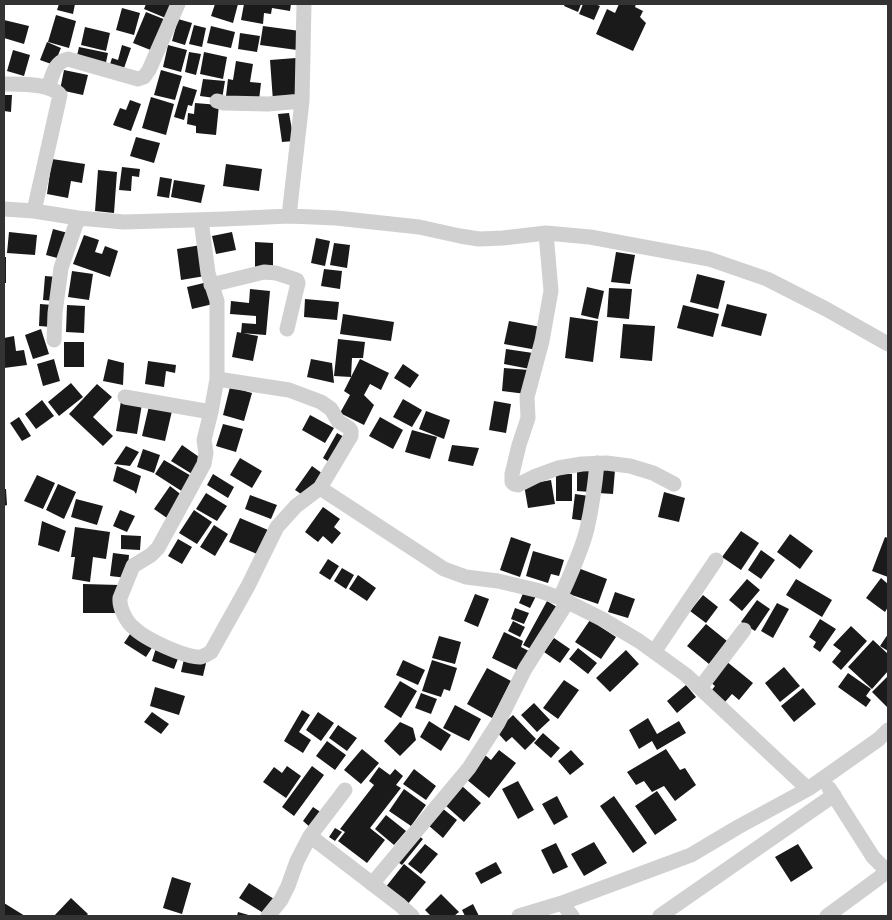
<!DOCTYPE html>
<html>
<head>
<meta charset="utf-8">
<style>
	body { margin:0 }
	#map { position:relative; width:892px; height:920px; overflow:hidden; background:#fff; font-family:Montserrat,sans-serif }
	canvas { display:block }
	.frame { position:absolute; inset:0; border:5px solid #333; pointer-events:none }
</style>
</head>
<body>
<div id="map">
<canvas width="892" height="920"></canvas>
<div class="frame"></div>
</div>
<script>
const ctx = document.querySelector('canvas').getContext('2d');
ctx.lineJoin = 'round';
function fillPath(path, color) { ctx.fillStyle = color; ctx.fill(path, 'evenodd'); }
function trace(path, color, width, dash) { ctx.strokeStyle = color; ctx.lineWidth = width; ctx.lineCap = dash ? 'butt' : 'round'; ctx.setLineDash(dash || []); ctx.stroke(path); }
fillPath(new Path2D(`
	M59 4H75L73 14 57 10Z
	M146 4H168L174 6 168 19 144 9Z
	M215 4H238L233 23 211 16Z
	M244 4H291L290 11 272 8 271 14 264 13 263 24 241 20Z
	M565 4H581L578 12 564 6Z
	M583 4H595L600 6 594 20 579 14Z
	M619 4H636L635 7 643 11 640 17 646 23 633 51 596 34 607 9 615 13Z
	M122 8 140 13 134 35 116 30Z
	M146 12 166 20 153 51 133 43Z
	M56 15 76 21 69 48 48 42Z
	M178 19 192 23 185 45 172 41Z
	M4 20 29 26 24 44 4 38Z
	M194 25 206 28 202 47 189 44Z
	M211 26 235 32 231 48 207 43Z
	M263 26 300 31 297 50 260 45Z
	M85 27 110 33 106 51 81 45Z
	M240 33 260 36 257 52 238 49Z
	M47 42 61 48 54 65 40 60Z
	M122 45 131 48 123 71 109 67 112 58 118 60Z
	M168 45 187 50 181 72 163 67Z
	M79 47 108 53 105 67 76 60Z
	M13 50 30 55 24 76 7 71Z
	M189 52 201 54 196 75 185 72Z
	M204 52 227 57 223 79 200 74Z
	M296 58 298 99 273 101 270 60Z
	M236 61 253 64 250 82 261 83 259 100 226 96 228 79 233 80Z
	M64 70 88 75 83 95 60 90Z
	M161 70 182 76 175 100 154 95Z
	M203 79 225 81 222 99 200 96Z
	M183 86 197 90 192 106 188 105 184 120 174 117Z
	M4 95H12L11 112 4 111Z
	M151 97 174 104 166 135 142 128Z
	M130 100 141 104 131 131 113 125 120 108 126 110Z
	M195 103 219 105 216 135 196 133V126L187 124 188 113 194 114Z
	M289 113 294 141 282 142 278 114Z
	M136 137 160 143 154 163 130 156Z
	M52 159 85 164 82 183 71 181 68 198 47 194Z
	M226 164 262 169 259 191 223 186Z
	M122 167 140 169 139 177 132 176 131 191 119 190Z
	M98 170 117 172 114 213 95 211Z
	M160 177 172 179 169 198 157 196Z
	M174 180 205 185 201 203 171 197Z
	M53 229 68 233 61 259 46 255Z
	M9 232 37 235 35 255 7 253Z
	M232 232 236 250 216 254 212 236Z
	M84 235 99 240 95 252 102 254 105 246 118 251 110 277 73 264Z
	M316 238 330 241 325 266 311 263Z
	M255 242 273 243V270H255Z
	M334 243 350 245 347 268 330 265Z
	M201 245 205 276 181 280 177 249Z
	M616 252 635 255 630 284 611 282Z
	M4 257H6V283H4Z
	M324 269 342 271 340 289 321 286Z
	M72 271 93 274 89 300 68 297Z
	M697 274 725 281 718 309 690 302Z
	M45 276 57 277 55 301 43 300Z
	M208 282 213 304 192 309 187 287Z
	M587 287 604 291 598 319 581 315Z
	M609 288 632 289 629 319 607 317Z
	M250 289 270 291 266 335 241 333 242 323 256 324V316L230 314 231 301 249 303Z
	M305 299 339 302 337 320 304 317Z
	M40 304 53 305 52 327 39 326Z
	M727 304 767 314 761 336 721 326Z
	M67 305 85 306 84 333 66 332Z
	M683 305 719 314 713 337 677 328Z
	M343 314 394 322 391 341 340 334Z
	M570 317 598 321 593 362 565 358Z
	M509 321 541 327 537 350 504 344Z
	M623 324 655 326 652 361 620 358Z
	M41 329 49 354 33 359 25 335Z
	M237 332 258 336 253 361 232 357Z
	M14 336 16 351 24 350 27 365 4 368V338Z
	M338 339 365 342 363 358H352L351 377 334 376Z
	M64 342H84V367H64Z
	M506 349 533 353 530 369 504 364Z
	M54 359 60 381 43 386 37 364Z
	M108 359 124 363 123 385 103 381Z
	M311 359 332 363 334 383 307 377Z
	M360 359 389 373 381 390 370 384 364 395 374 405 364 425 340 413 350 395 344 391Z
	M148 361 176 365 175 373 166 371 164 387 145 384Z
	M403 364 419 375 410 388 394 378Z
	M504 368 529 370 526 394 502 391Z
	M71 383 83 397 59 416 48 402Z
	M97 384 112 397 93 417 113 436 103 446 69 414Z
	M230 387 252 393 244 421 223 415Z
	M403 399 422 410 412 427 393 417Z
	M42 400 54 416 36 429 25 414Z
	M121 401 142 404 137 434 116 431Z
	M494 401 511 404 506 433 489 430Z
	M149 406 172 411 165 441 142 436Z
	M426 411 450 420 444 439 419 429Z
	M310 415 334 428 325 443 302 430Z
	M19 417 31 436 22 441 10 423Z
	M380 417 403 430 393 449 369 436Z
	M223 424 243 429 236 452 216 446Z
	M412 430 437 437 430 459 405 452Z
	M337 433 346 438 332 464 323 458Z
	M182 445 202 459 192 474 171 461Z
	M452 445 479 448 473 466 448 461Z
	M126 446 139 452 130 466 114 464Z
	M143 449 160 455 154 473 137 467Z
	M240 458 262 471 252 488 230 475Z
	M164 460 193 477 183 492 155 474Z
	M117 466 141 476 136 494 134 491 113 481Z
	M312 466 323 474 307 498 295 490Z
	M577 468H591V492L577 491Z
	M601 469 615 470 613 494 598 493Z
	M213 474 234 487 228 498 207 485Z
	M556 474H572V501H556Z
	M37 475 55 483 43 509 24 501Z
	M551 480 555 504 528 508 524 485Z
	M58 484 76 492 64 519 46 510Z
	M170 486 183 496 167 518 154 509Z
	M4 489H6L7 505 4 506Z
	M664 492 685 498 679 522 658 517Z
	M206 493 227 506 217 521 196 509Z
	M575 494 589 496 586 521 572 519Z
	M250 495 277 505 271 519 245 509Z
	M76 499 103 506 97 525 71 517Z
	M323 507 340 519 334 527 341 533 332 544 323 536 318 542 305 532Z
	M120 510 135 516 127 532 113 526Z
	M194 510 212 522 197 544 179 533Z
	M240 518 268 530 257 554 229 542Z
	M42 521 66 531 59 552 38 545Z
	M214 525 228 534 215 556 200 547Z
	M75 527 110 532 106 559 93 557 90 582 72 579 75 557H71Z
	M741 531 759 543 741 570 722 557Z
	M790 534 813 551 800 569 777 552Z
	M121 535 141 536 140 550 121 549Z
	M511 537 531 544 520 577 500 570Z
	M885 537 888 538V577L872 571Z
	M178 539 192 547 182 564 168 556Z
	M761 550 775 560 761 579 748 570Z
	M533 551 564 560 559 576 551 574 548 583 526 576Z
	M113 553 129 555 127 578 110 576Z
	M328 559 339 566 330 580 319 573Z
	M342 568 354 575 346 589 334 581Z
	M578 568 607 579 598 604 569 594Z
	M358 575 376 588 367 601 349 589Z
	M881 578 888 584V607L885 612 866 598Z
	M747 579 760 590 742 611 729 600Z
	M796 579 832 600 822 617 786 595Z
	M83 584 119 585V613H83Z
	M524 591 536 596 530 608 519 603Z
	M615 592 635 599 628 618 608 612Z
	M475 594 489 599 478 627 464 621Z
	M703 595 718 607 706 623 690 611Z
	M757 600 770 609 755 631 741 622Z
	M547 601 557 607 533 650 523 645Z
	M777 603 789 609 773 638 761 631Z
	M515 608 529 613 524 624 511 619Z
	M820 619 836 629 820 652 813 647 816 642 809 637Z
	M590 620 616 637 601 659 575 642Z
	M513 621 525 627 520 637 508 631Z
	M706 624 727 641 709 664 687 646Z
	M851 626 867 641 841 670 832 662 841 651 833 645Z
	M132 631 153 646 146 657 124 643Z
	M504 632 523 641 521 647 529 651 519 671 492 658Z
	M888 634V651L880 646Z
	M439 636 461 642 455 664 432 658Z
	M554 638 570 649 560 663 544 652Z
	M873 640 888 654V671L872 689 848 667Z
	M156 648 179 656 174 669 152 661Z
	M578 648 597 663 588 674 569 659Z
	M626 650 639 664 610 692 596 678Z
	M184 659 206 663 203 676 181 672Z
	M403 660 425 670 418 685 396 675Z
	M432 660 457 668 450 691 444 689 441 697 422 691Z
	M726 661 753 683 739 700 732 694 725 702 711 691 715 686 709 681Z
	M784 667 800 686 780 702 765 683Z
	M487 668 511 681 492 718 467 704Z
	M848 673 871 689 866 696 871 700 866 707 838 687Z
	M888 676V708L872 692Z
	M564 680 579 690 558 719 543 708Z
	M400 681 417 691 401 718 384 707Z
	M686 685 696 697 677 713 667 701Z
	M155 687 185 696 179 715 150 706Z
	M803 688 816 704 794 722 781 706Z
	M421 693 437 699 431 714 415 708Z
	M534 703 550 720 537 732 521 715Z
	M455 705 481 719 469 741 443 728Z
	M302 710 310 715 299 732 311 740 303 753 284 741Z
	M152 712 169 724 161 734 144 722Z
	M318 712 334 723 321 741 306 730Z
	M513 715 536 739 525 750 512 737 506 742 496 731Z
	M648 718 657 734 679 721 686 733 657 750 652 741 639 749 629 730Z
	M429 721 451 735 441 751 420 737Z
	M400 722 413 728 416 740 400 756 384 741Z
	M338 725 357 738 347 751 329 738Z
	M543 733 560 748 551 758 534 743Z
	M327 741 346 755 335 770 316 756Z
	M362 749 379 763 361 784 344 770Z
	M666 749 680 770 685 768 696 785 675 801 664 786 652 792 644 781 636 785 627 772Z
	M499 750 516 763 489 798 466 779 485 755 491 760Z
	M571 750 584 764 570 775 558 761Z
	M287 766 301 776 286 798 263 782 274 767 282 773Z
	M312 766 324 775 294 816 282 807Z
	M379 767 390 775 395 769 403 776 396 785 401 788 370 828 385 840 367 863 338 841 345 832 340 829 374 785 369 781Z
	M414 769 436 786 426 800 403 784Z
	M518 781 534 810 518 819 502 789Z
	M462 786 481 803 464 822 445 805Z
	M404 789 426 805 411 826 389 811Z
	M657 791 677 820 655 835 635 806Z
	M557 796 568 817 554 825 542 804Z
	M614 796 647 843 633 853 600 806Z
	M313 807 322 813 311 828 303 821Z
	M442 808 457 820 443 838 428 825Z
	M386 815 406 831 394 845 375 829Z
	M335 828 342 832 335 841 329 837Z
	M416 834 423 839 402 865 395 860Z
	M594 842 607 863 584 876 571 854Z
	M556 843 568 867 553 874 541 850Z
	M425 844 438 854 421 874 408 864Z
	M798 844 813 868 791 882 775 857Z
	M496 862 502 873 481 884 475 873Z
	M404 864 426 882 407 905 385 888Z
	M172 877 191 883 182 914 163 908Z
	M249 883 274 899 265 914 239 898Z
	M441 894 459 912 454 916H431L425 910Z
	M71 898 88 914 86 916H54Z
	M4 903 25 916H4Z
	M473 904 479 916H465L462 910Z
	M238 912 252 916H237Z`), '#1a1a1a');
trace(new Path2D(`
	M4 84C19 84 50 83 60 95L34 211
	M48 88C53 75 54 62 68 59L138 79 144 77 149 70 178 4
	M217 101 224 103 268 104 302 101
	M4 209 34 211 78 218 124 222 225 219 289 216 336 218 419 227 460 236 479 239 503 238 546 233 590 237 709 259 767 279 826 309 888 344
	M289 216 302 101 304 4
	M201 220 208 273 217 301V379L211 412 204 440 206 453 204 464 158 548 151 555 133 566 120 598C119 607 126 622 134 628 145 639 186 658 201 657 204 656 208 654 211 652L248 586 277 527 296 506 320 488
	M546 233 551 291 542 341 527 397 528 418 519 445 512 474V482L514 484 518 485 536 476 558 468 582 464 606 463 630 466 653 473 674 484
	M211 285 264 272 276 273 297 280 298 283 287 329
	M54 340 55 313 61 268 78 218
	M217 379 289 390 321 402 331 409 338 421 349 428 351 431V436L320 488 444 569 466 577 498 581 540 591 560 598 602 619 639 641 686 675 808 789
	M125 397 211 412
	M560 598C570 575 581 553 587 529 592 507 595 485 597 463
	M654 652 716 560
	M700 688 744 630
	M829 788 873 857 888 872
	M310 836 400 905 412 916
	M372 884 469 768 498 723 525 669 568 601
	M562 903 572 916
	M268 916 281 900 288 886 297 861 310 836 345 790
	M519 916 562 903 691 855 738 827 808 789 879 739 888 730
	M660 916 834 795
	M827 916 887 872`), '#d0d0d0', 15);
</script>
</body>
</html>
